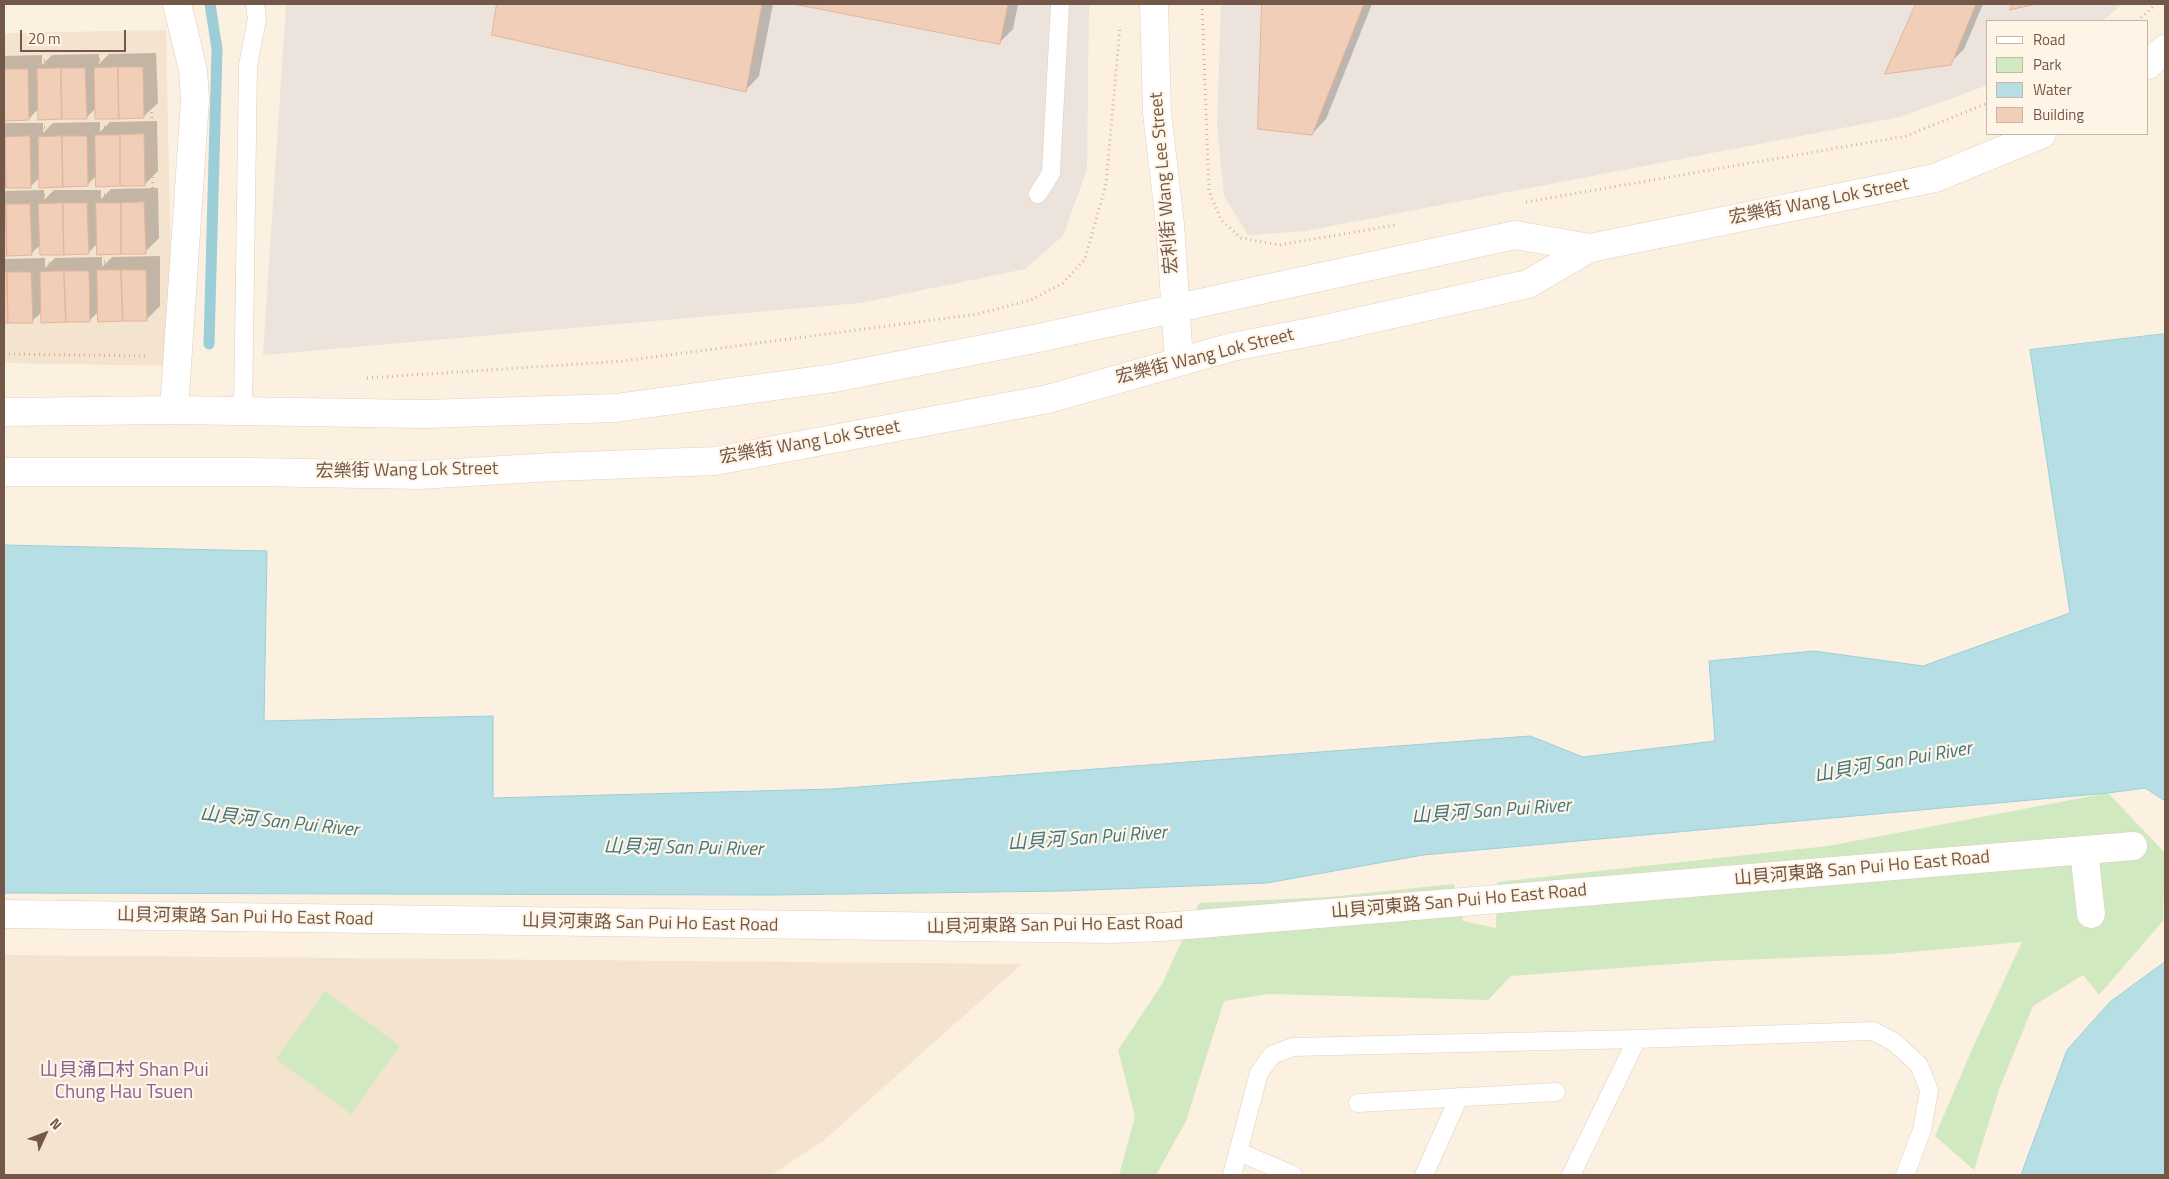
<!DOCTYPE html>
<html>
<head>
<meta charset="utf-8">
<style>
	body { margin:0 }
	#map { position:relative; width:2169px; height:1179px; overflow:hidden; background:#fcf1e1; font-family:"Titillium Web",sans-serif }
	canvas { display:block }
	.frame { position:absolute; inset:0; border:5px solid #735748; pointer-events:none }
	.legend { position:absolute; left:1986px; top:20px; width:162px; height:115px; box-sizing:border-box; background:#fff5e7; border:1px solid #c7b6a7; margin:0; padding:6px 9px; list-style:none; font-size:15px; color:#735748 }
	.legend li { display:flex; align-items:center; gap:10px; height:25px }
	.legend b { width:25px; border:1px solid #c7b6a7 }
	.north { position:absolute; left:20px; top:1109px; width:50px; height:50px; -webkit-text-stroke:4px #fff5e7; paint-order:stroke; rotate:47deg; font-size:14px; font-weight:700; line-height:20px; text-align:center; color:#735748 }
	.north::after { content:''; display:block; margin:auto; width:18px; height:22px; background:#735748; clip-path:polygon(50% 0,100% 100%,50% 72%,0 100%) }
	.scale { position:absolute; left:20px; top:30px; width:106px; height:22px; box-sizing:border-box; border:2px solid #735748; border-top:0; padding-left:6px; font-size:15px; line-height:18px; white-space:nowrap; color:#735748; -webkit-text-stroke:4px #fff5e7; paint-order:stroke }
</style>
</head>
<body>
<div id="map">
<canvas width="2169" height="1179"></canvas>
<div class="frame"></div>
<ul class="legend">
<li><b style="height:6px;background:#fff"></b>Road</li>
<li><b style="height:14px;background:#d1e9c0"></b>Park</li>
<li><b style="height:14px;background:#b6dfe5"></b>Water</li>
<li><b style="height:14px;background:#f1ceb8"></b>Building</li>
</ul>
<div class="north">N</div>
<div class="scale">20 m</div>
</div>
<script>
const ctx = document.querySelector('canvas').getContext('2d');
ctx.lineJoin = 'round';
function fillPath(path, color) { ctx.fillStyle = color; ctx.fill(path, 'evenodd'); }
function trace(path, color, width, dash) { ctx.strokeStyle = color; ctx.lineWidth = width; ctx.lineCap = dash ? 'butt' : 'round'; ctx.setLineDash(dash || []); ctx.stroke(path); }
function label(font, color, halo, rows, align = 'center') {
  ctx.font = font + ' "Titillium Web","Noto Sans TC",sans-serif'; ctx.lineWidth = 4.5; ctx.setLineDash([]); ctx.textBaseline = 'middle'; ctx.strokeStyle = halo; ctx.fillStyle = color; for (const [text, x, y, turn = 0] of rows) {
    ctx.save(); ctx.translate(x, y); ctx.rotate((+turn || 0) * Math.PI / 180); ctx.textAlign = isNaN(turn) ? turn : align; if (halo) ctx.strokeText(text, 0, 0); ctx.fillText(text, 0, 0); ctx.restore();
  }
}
fillPath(new Path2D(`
	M166 30 173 366 4 363V33Z
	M4 955 1022 964 822 1142 771 1175H4Z`), '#f4e3cf');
fillPath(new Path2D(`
	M286 4H1089L1087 169 1063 236 1025 269 860 303 263 355Z
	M1221 4H2122L2103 21H1988V85L1900 117 1305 231 1248 235 1224 196 1217 126Z`), '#ebe3dc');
fillPath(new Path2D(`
	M2108 793 2165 853 2163 921 2099 995 2083 975 2033 1006 2000 1087 1974 1170 1935 1136 1973 1047 2022 942 1889 954 1714 961 1511 976 1488 1000 1269 994 1224 1001 1186 1121 1156 1175H1119L1135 1117 1118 1050 1162 984 1199 903 1329 897 1454 884 1463 921 1496 928 1497 882 1828 846Z
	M325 991 400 1046 351 1114 276 1059Z`), '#d1e9c0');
const water = new Path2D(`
	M2165 334V801L2145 788 2108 793 1423 855 1267 883 1064 891 773 895 4 893V545L267 551 264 721 493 716V798L832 789 1530 736 1583 757 1715 741 1709 661 1814 651 1923 666 2070 613 2030 350Z
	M2165 962V1175H2021L2067 1050 2110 1002Z`);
fillPath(water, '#b6dfe5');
trace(water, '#9cced7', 1);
fillPath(new Path2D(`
	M499 4H773L759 76 745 91 493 34Z
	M800 4H1018L1013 29 999 43Z
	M1264 4H1372L1326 119 1312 134 1260 128Z
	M1917 4H1983L1964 49 1950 63 1887 73Z
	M156 53 158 103 143 117 96 108 86 118 39 108 29 119H4V56L42 55V65L52 55 99 54V64L109 54Z
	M157 121 158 171 144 185 97 175 87 185 40 177 30 187H4V123H43V133L53 123 100 122V132L110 122Z
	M158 188 159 238 145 252 98 243 88 253 41 244 31 254H4V191L44 190V200L54 190H101V199L111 189Z
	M160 256V306L146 320 99 311 89 321 42 312 32 321 4 322V259L45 258V268L55 258 102 257V267L112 257Z`), '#0003');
trace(new Path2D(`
	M209 344 217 49 210 4`), '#9cced7', 11);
const building = new Path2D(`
	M497 4H762L746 92 492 35Z
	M794 4H1008L1000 44Z
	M1262 4H1364L1312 135 1258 129Z
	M1916 4H1976L1951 65 1885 74Z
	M2013 4H2035L2010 10Z
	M118 67 119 119H95L94 68Z
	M118 67H143L144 118 119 119Z
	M61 68 62 119 38 120 37 69Z
	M61 68H85L87 119H62Z
	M4 69H28L29 120 5 121Z
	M144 134 145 186H120V135Z
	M95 135H120V186L96 187Z
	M30 136 31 188H6L5 137Z
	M62 136 63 187 39 188 38 137Z
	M62 136H87L88 186 63 187Z
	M4 137H5L6 188H4Z
	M144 202 146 254H121V203Z
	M63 203 64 255H40L38 204Z
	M63 203H87L89 254 64 255Z
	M96 203H121V254L97 255Z
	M4 204H6L7 256H4Z
	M6 204H30L32 255 7 256Z
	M97 270H121L123 321 98 322Z
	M121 270H146L147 321H123Z
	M64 271 66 322 41 323 40 272Z
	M64 271H89L90 322H66Z
	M4 272H7L8 323H4Z
	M7 272H31L33 323H8Z`);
fillPath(building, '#f1ceb8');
trace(building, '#e4b599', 1);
const lane = new Path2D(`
	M1038 194 1051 173 1060 4
	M243 411 248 65 257 19 255 4
	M1358 1103 1556 1092
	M1239 1152 1293 1175
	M1232 1175 1259 1073 1272 1055 1293 1047 1637 1039 1873 1031 1894 1042 1919 1065 1929 1090 1922 1130 1905 1175
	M1424 1175 1459 1097
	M1571 1175 1637 1039`);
const street = new Path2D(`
	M174 410 195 100 193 70 177 4
	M2084 850 2091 914
	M4 914 1111 929 1163 927 2133 846`);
const secondary = new Path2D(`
	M1154 4 1157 113 1170 224 1179 361
	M2148 65 2165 49
	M4 412 174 410 424 414 616 408 834 378 1029 340 1515 235 1590 248
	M4 472H250L420 475 553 467 715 461 1048 399 1232 347 1321 330 1528 284 1590 248 1935 178 2042 134`);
trace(lane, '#e0cdbd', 19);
trace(street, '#e0cdbd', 29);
trace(secondary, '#e5cebb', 29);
trace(new Path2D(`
	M1202 4 1209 191 1221 220 1241 238 1279 245 1396 225
	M2137 21 2156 4
	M4 61 151 59 153 205
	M4 128 151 126
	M4 196 153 194
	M1526 202 1906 136 1988 103
	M4 264 153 261
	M4 354 146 356
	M367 378 623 361 978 314 1031 300 1063 283 1085 259 1106 184 1120 27`), '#d6b29c', 3, [1, 4]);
trace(lane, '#fff', 18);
trace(street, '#fff', 28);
trace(secondary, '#fff', 28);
label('18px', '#735748', '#fff5e7', [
	["宏利街 Wang Lee Street",1165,183,-95],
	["宏樂街 Wang Lok Street",1819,202,-11],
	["宏樂街 Wang Lok Street",1205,357,-14],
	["宏樂街 Wang Lok Street",810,443,-10],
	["宏樂街 Wang Lok Street",407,471,-1],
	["山貝河東路 San Pui Ho East Road",1862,869,-5],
	["山貝河東路 San Pui Ho East Road",1459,902,-5],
	["山貝河東路 San Pui Ho East Road",245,918,1],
	["山貝河東路 San Pui Ho East Road",650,924,1],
	["山貝河東路 San Pui Ho East Road",1055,926,-1]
]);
label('italic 19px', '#3f767f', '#fff5e7', [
	["山貝河 San Pui River",1893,763,-10],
	["山貝河 San Pui River",1491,812,-4],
	["山貝河 San Pui River",279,823,6],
	["山貝河 San Pui River",1087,839,-4],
	["山貝河 San Pui River",683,849,1]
]);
label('19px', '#856396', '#fff5e7', [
	["山貝涌口村 Shan Pui",124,1071],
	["Chung Hau Tsuen",124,1093]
]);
</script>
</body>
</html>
